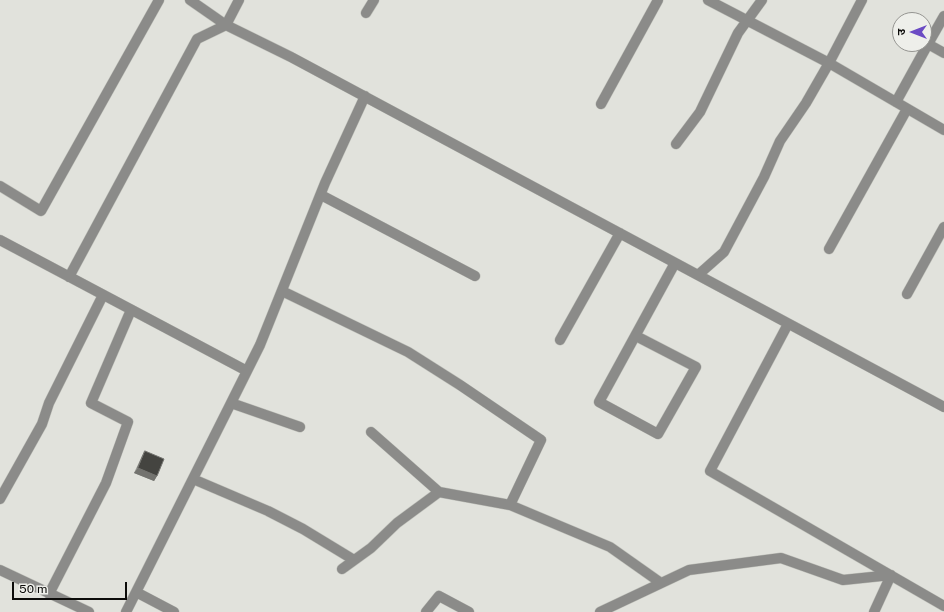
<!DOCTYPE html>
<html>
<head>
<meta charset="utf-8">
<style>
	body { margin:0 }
	#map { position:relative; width:944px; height:612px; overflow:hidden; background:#e1e2dc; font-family:"Public Sans","Noto Sans Devanagari",sans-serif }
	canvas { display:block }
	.north { position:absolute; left:892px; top:12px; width:40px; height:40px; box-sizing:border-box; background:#eeefea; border:1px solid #949490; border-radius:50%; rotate:270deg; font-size:11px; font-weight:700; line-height:16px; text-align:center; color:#0c0c0a }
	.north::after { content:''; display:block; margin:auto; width:14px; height:18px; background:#6b4bc4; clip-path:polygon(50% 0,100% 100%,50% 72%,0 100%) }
	.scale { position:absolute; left:12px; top:582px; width:115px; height:18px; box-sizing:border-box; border:2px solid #0c0c0a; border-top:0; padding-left:5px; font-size:12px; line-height:14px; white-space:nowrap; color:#0c0c0a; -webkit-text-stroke:3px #eeefea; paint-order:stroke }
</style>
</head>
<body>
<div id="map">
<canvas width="944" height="612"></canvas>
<div class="north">उ</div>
<div class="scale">50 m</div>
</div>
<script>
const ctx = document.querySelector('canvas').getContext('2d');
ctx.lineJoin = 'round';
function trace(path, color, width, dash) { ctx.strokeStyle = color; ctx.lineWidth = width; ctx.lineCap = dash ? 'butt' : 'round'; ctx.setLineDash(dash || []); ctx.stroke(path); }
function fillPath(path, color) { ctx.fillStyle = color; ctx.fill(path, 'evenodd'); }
const minor = new Path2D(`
	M239 0 226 25 291 57 944 407
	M708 0 829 63 944 130
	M366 13 374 0
	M928 44 944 16
	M896 102 928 44 944 53
	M601 104 658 0
	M676 144 700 112 738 33 762 0
	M0 186 41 211 159 0
	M321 195 475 276
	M0 240 247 371
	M829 249 907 109
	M698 275 724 252 764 177 780 141 806 103 829 63 862 0
	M69 277 197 39 226 25 190 0
	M282 291 408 352 460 385 541 440 510 505
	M907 294 944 227
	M788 324 710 471 944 606
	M636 336 696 367 658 434 599 402 675 263
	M560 340 620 233
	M231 403 260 345 325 183 365 96
	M371 432 439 492 510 505 610 547 661 583
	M193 479 268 511 303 529 354 560
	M0 499 42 424 49 403 103 295
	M342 569 371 548 397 523 439 492
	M0 570 89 612
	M136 592 174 612
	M49 594 106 483 128 422 91 403 131 310
	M126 612 231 403 300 427
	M426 612 439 596 469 612
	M600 612 689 570 781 558 843 580 891 575 874 612`);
trace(minor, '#bfc0ba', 11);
trace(minor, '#8b8b89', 10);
fillPath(new Path2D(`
	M145 451 157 476 154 481 134 473 142 456Z`), '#92938e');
fillPath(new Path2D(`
	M138 468 157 476 154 481 134 473Z`), '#73736f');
const building = new Path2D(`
	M145 451 164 459 157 476 138 468Z`);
fillPath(building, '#444440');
trace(building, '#73736f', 1);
</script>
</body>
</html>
